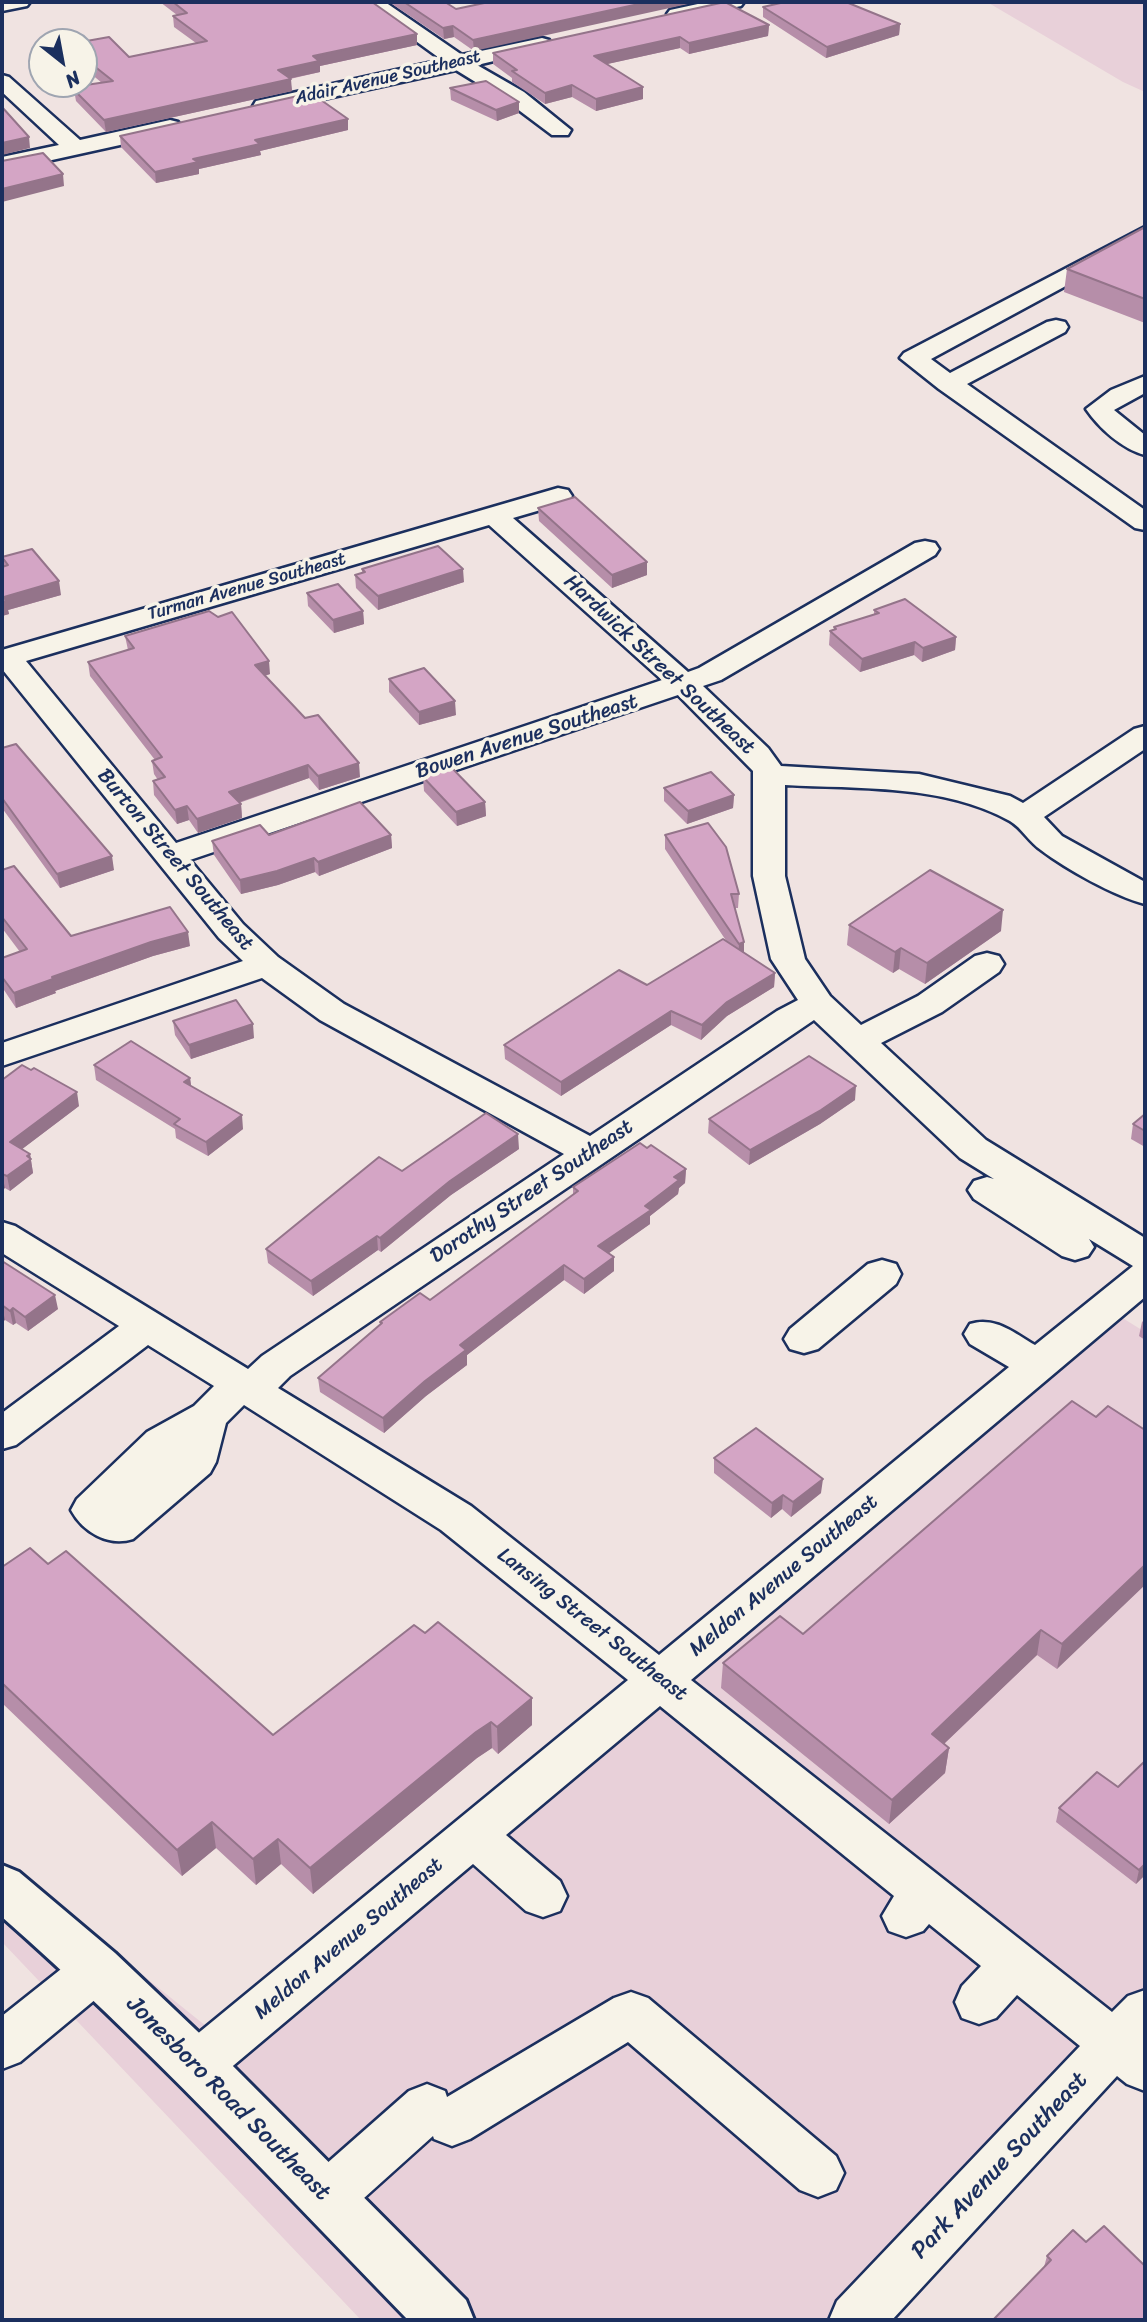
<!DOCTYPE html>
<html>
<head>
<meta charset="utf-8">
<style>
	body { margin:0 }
	#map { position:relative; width:1147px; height:2322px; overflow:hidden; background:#f0e3e1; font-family:Sriracha,sans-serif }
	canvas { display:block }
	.frame { position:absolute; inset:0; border:4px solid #1b2f5e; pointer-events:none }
	.north { position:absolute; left:28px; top:28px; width:70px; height:70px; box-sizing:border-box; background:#f7f3e8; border:2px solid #9fa5b1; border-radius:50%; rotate:149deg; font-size:19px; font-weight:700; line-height:28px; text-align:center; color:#1b2f5e }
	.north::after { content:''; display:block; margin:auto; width:24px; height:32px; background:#1b2f5e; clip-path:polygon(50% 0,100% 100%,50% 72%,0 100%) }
</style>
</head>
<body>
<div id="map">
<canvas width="1147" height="2322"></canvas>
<div class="frame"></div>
<div class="north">N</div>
</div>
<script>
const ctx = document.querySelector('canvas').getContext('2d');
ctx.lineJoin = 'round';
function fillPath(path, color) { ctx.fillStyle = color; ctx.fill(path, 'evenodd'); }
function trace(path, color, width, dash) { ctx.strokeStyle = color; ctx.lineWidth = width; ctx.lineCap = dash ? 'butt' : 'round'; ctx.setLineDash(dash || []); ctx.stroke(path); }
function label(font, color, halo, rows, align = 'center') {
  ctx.font = font + ' Sriracha,sans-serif'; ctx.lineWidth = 7; ctx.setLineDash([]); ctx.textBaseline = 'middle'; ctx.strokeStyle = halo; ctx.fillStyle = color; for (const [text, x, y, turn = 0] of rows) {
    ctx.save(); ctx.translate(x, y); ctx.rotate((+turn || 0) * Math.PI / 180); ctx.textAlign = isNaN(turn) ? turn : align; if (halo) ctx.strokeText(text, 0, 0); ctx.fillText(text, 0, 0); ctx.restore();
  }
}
fillPath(new Path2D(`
	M987 2H1145V92L1123 82Z
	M1113 1312 1145 1332V2023L879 2320H361L2 1942V1862L232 2047Z`), '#e8d0d9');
const minor = new Path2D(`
	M2 2H30L27 6 2 11Z
	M362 2H385L462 55 542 38 549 40 552 44 549 48 477 65 524 92 571 130 568 135H552L508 102 456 70 264 112 256 111 253 106 256 101 442 60Z
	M707 2H744L741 6 677 20 670 18 667 14 670 10Z
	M2 75 9 77 80 140 170 120 178 122 181 127 178 132 170 134 2 171V157L59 145 2 92Z
	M1145 227V243L931 359 950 373 1047 322 1056 320 1065 322 1068 327 1065 332 967 384 1145 510V530L1135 528 939 389 900 358 904 353Z
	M1145 376V393L1114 410 1145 435V455C1122 449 1099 428 1086 409L1111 390Z
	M558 488 568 490 572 496 568 502 513 518 688 672 699 668 915 543 925 541 935 543 939 549 935 555 721 680 703 686 768 748 781 766 919 774 1010 796 1023 803 1134 729 1145 726V749L1044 817 1062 836 1145 882V904C1114 896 1066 869 1041 850 1029 842 1022 828 1010 821 943 784 859 789 785 785V876L805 959 830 996 861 1025 918 996 975 956 987 953 999 956 1004 964 999 972 942 1012 881 1043 986 1140 1145 1238V1297L691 1680 1112 2012 1128 1996 1145 1990V2091L1127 2084 1117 2076 892 2320H829L837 2301 1080 2046 1017 1995 996 2018 979 2024 962 2018 955 2002 962 1986 981 1966 929 1924 923 1931 906 1937 889 1931 882 1916 894 1896 660 1706 506 1835 560 1881 567 1896 560 1911 543 1917 526 1911 473 1864 215 2081 197 2088 179 2081 172 2065 179 2049 628 1680 441 1530 244 1405 226 1423 216 1462 210 1473 133 1539C108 1547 83 1532 71 1510L77 1499 147 1432 194 1406 214 1386 148 1345 16 1445 2 1449V1413L119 1326 2 1253V1222L15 1226 248 1369 262 1356 564 1154 320 1020 262 978 2 1066V1043L243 961 219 938 2 669V650ZM489 525 662 680 176 843 26 661ZM678 695 753 771V876L771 959 798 1000 777 1011 590 1136 344 1004 278 957 243 924 190 860ZM814 1020 960 1158 994 1179 987 1177 974 1181 968 1190 974 1199 1062 1256 1075 1260 1088 1256 1094 1247 1089 1239 1133 1266 1035 1345C1014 1333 995 1316 970 1324L964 1334 970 1344 1009 1367 659 1655 471 1506 278 1388 290 1376Z
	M882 1260 896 1264 901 1274 896 1284 818 1349 804 1353 790 1349 784 1339 790 1329 868 1264Z
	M97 1947 114 1954 121 1969 114 1984 20 2062 2 2069V2016L80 1954Z
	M631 1992 648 1998 836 2156 844 2173 836 2190 818 2197 800 2190 628 2042 470 2139 452 2146 434 2139 433 2136 344 2216 326 2223 308 2216 300 2198 308 2180 409 2091 427 2084 445 2091 447 2097 614 1998Z`);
const major = new Path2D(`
	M2 1865 19 1872 115 1953 215 2048 466 2300 474 2320H408C275 2183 145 2043 2 1917Z`);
trace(minor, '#1b2f5e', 5);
trace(major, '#1b2f5e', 6);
fillPath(minor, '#f7f3e8');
fillPath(major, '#f7f3e8');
fillPath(new Path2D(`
	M160 2H372L417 45 320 66V72L290 79 292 91 106 132 76 101 74 90 79 88V86L102 83 84 68V42L129 57 196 43 174 27 173 16 177 15Z
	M389 2H445L456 9 489 2 474 51 454 37 444 39Z
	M763 7 900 24 899 35 826 58 763 17Z
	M769 25 768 36 689 54 680 48 607 64 643 99 596 111 572 97 545 104 512 82V78L493 64V53Z
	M450 88 519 113 497 121 451 100Z
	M348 130 260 151 261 155 199 169V174L156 183 121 147 120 136Z
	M1145 227V323L1064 292 1067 269Z
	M538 508 647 562V575L612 588 539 521Z
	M2 557 61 595 8 610 9 614 2 616Z
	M362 569 464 582 378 610 356 588 355 575 362 573Z
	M307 593 363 611 364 624 334 633 308 606Z
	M874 610 956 637 955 650 922 662 914 655 860 672 829 645 830 631 834 630V627L874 615Z
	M125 636 270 674 265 676 360 777 319 790 309 778 239 803 241 804 242 818 198 833 189 820 177 824 154 795 153 781 158 780 154 774 152 761 155 760 90 676 88 662 128 650Z
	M389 679 456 715 419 725 389 692Z
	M2 748 114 870 60 888 2 808Z
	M423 777 485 802 486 816 457 826 424 791Z
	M664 788 734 795 733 808 687 824 664 801Z
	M269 835H391L392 848 319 876 315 872 278 885 241 894 214 855 212 841Z
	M665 835 739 894 738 908H735L744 953 775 973 774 987 727 1016 701 1040 671 1025 561 1096 505 1059 504 1045 647 985 727 942 665 849Z
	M2 870 71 936 190 946 153 956 55 991 56 993 16 1008 2 987V958L20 952 2 928Z
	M849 925 1001 931 925 984 899 969 893 973 847 945Z
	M173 1021 254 1038 191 1059 175 1035Z
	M94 1065 190 1078 191 1086 243 1129 208 1156 176 1138 175 1129 96 1080Z
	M2 1080 79 1106 22 1149 30 1154 33 1173 10 1191 5 1188 2 1190Z
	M855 1100 820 1124 749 1165 708 1133 709 1119Z
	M1145 1114V1147L1131 1139 1133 1124Z
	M647 1148 686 1169 685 1183 679 1188 678 1194 650 1216V1224L608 1253 614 1257V1271L584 1294 564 1280 467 1355V1365L426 1396 384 1433 320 1392 318 1378 380 1325V1322L430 1300 573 1195V1187Z
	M519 1149 451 1195 381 1252 378 1250 313 1296 268 1263 266 1249 402 1171Z
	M2 1261 58 1309 28 1331 16 1323 13 1325 5 1320 2 1322Z
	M1145 1319V1340L1139 1336 1142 1322Z
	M1096 1417 1145 1430 1057 1669 1037 1655 944 1744 949 1748 945 1773 889 1824 721 1688 723 1663 803 1634Z
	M714 1458 821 1493 791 1517 782 1509 771 1518 714 1473Z
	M48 1564 273 1735 425 1633 532 1698V1725L498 1754 492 1748 477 1758 313 1894 281 1864 256 1885 216 1848 182 1876 2 1703V1567Z
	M1145 1761V1877L1144 1876 1136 1884 1056 1822 1059 1808 1118 1787Z
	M1086 2242 1145 2266 1044 2267 1047 2256Z`), '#b68ea9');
fillPath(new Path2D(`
	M648 2H697L474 51 473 40Z
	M900 24 899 35 826 58 827 47Z
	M769 25 768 36 689 54V43Z
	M453 26 454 37 444 39 443 28Z
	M417 34V45L320 66V72L278 81V70L313 56Z
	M680 37V48L594 67V56Z
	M291 79 292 91 106 132 104 120Z
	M572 85V97L545 104V93Z
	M643 87V99L596 111V99Z
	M519 102V113L497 121 496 110Z
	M348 119V130L260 151 261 155 199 169V174L156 183 155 172 193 159 255 140Z
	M29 137 30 148 2 155V143Z
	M63 174 64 186 2 202V189Z
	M647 562V575L612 588V575Z
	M463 569 464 582 378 610V596Z
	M59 581 61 595 8 610 9 614 2 616V602L4 597Z
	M363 611 364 624 334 633 333 620Z
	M956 637 955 650 922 662 923 648Z
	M915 642 914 655 860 672 862 659Z
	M269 661 270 674 256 678 255 665Z
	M455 701 456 715 419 725V712Z
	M359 763 360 777 319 790 318 776Z
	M308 765 309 778 231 805 229 792Z
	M734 795 733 808 687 824 688 811Z
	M485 802 486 816 457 826 456 812Z
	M241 804 242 818 198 833 197 819Z
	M187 806 189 820 177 824 175 810Z
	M391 835 392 848 319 876 318 862Z
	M112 856 114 870 60 888 57 874Z
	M314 858 315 872 278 885 241 894 240 880Z
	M1003 910 1001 931 925 984 927 963Z
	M188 932 190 946 153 956 55 991 56 993 16 1008 14 993 52 977 151 942Z
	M744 942V956L738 959 739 944Z
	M901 948 899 969 893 973 895 952Z
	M775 973 774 987 727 1016 701 1040 702 1025 727 1002Z
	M671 1011V1025L561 1096V1082Z
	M253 1024 254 1038 191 1059 189 1045Z
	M190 1078 192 1092 184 1082Z
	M856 1086 855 1100 820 1124 749 1165 750 1150Z
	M77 1092 79 1106 13 1156 10 1142Z
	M242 1115 243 1129 208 1156 206 1142Z
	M518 1134 519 1149 451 1195 381 1252 380 1238 450 1181Z
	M30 1154 33 1173 10 1191 7 1176Z
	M686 1169 685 1183 679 1188 678 1194 650 1216V1224L598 1261V1246L645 1206 674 1177Z
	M2 1174 5 1188 2 1190Z
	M377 1236 378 1250 313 1296 311 1281Z
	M614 1257V1271L584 1294V1279Z
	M564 1265V1280L467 1355V1365L426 1396 384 1433 383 1418 460 1345Z
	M55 1295 58 1309 28 1331 25 1317Z
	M2 1306 5 1320 2 1322Z
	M13 1308 16 1323 13 1325 10 1311Z
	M823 1479 821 1493 791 1517 793 1502Z
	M783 1495 782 1509 771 1518 772 1503Z
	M1145 1565V1585L1057 1669 1062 1644Z
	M1041 1630 1037 1655 928 1759 932 1734Z
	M532 1698V1725L498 1754 497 1727Z
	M491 1722 492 1748 477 1758 313 1894 310 1868 476 1732Z
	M949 1748 945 1773 889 1824 892 1800Z
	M212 1822 216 1848 182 1876 177 1850Z
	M278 1839 281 1864 256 1885 253 1859Z
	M1145 1864 1144 1876 1136 1884 1139 1870Z`), '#94748a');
const building = new Path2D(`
	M173 2H372L417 34 313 56 319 61 278 70 291 79 104 120 74 90 81 88 79 86 113 81 84 58V42H81L109 37 129 57 207 41 173 16 187 13Z
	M404 2H445L456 9 489 2H648L473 40 453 26 443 28Z
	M725 2 769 25 689 43 680 37 594 56 643 87 596 99 572 85 545 93 512 71 517 70 493 53Z
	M785 2H846L900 24 827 47 763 7Z
	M486 81 519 102 496 110 450 88Z
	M311 93 348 119 255 140 260 144 193 159 198 162 155 172 120 136Z
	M2 107 29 137 2 143Z
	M43 153 63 174 2 189V161Z
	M1145 227V299L1067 269Z
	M575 497 647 562 612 575 538 508Z
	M438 546 463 569 378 596 355 575 365 572 362 569Z
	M32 549 59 581 4 597 6 601 2 602V567L8 565 2 557Z
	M338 584 363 611 333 620 307 593Z
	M905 599 956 637 923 648 915 642 862 659 830 631 836 629 834 627 879 613 874 610Z
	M209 611 218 617 232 612 269 661 255 665 305 718 318 715 359 763 318 776 308 765 229 792 241 804 197 819 187 806 175 810 153 781 165 777 152 761 162 757 88 662 134 648 125 636Z
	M424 668 455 701 419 712 389 679Z
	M16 744 112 856 57 874 2 798V748Z
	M451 767 485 802 456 812 423 777Z
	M711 772 734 795 688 811 664 788Z
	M360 802 391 835 318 862 314 858 277 871 240 880 212 841 260 825 269 835Z
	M708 823 726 847 739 894H731L744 942 739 944 665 835Z
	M14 866 71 936 170 907 188 932 151 942 52 977 53 979 14 993 2 977V958L27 949 2 917V870Z
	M930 870 1003 910 927 963 901 948 895 952 849 925Z
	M723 939 775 973 727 1002 702 1025 671 1011 561 1082 504 1045 619 970 647 985Z
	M236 1000 253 1024 189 1045 173 1021Z
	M131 1041 190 1078 184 1082 242 1115 206 1142 174 1124 180 1119 94 1065Z
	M809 1056 856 1086 821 1110 750 1150 709 1119Z
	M22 1065 31 1070 34 1068 77 1092 10 1142 30 1154 27 1156 31 1159 7 1176 2 1174V1080Z
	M486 1113 518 1134 450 1181 380 1238 377 1236 311 1281 266 1249 379 1157 402 1171Z
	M1145 1114V1131L1133 1124Z
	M640 1143 647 1148 651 1145 686 1169 674 1177 679 1180 645 1206 651 1210 598 1246 614 1257 584 1279 564 1265 460 1345 466 1350 425 1381 383 1418 318 1378 382 1323 380 1322 420 1293 430 1300 578 1191 573 1187Z
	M2 1261 55 1295 25 1317 13 1308 10 1311 2 1305Z
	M1072 1401 1096 1417 1108 1406 1145 1430V1565L1062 1644 1041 1630 932 1734 949 1748 892 1800 723 1663 780 1616 803 1634Z
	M756 1428 823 1479 793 1502 783 1495 772 1503 714 1458Z
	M30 1548 48 1564 66 1551 273 1735 414 1625 425 1633 438 1622 532 1698 497 1727 491 1722 476 1732 310 1868 278 1839 253 1859 212 1822 177 1850 2 1683V1567Z
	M1145 1761V1864L1139 1870 1059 1808 1097 1772 1118 1787Z
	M1104 2226 1145 2266V2320H993L1051 2260 1047 2256 1073 2230 1086 2242Z`);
fillPath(building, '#d4a5c5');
trace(building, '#94748a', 2);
label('18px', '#1b2f5e', '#f7f3e8', [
	["Adair Avenue Southeast",388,78,-13],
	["Turman Avenue Southeast",247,587,-16]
]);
label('21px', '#1b2f5e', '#f7f3e8', [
	["Hardwick Street Southeast",659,665,43],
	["Bowen Avenue Southeast",527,737,-18],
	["Burton Street Southeast",175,860,50],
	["Dorothy Street Southeast",532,1192,-34],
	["Meldon Avenue Southeast",784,1576,-40],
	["Lansing Street Southeast",592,1625,38],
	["Meldon Avenue Southeast",349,1939,-40]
]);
label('24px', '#1b2f5e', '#f7f3e8', [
	["Jonesboro Road Southeast",228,2099,45],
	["Park Avenue Southeast",1000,2166,-47]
]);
</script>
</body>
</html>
